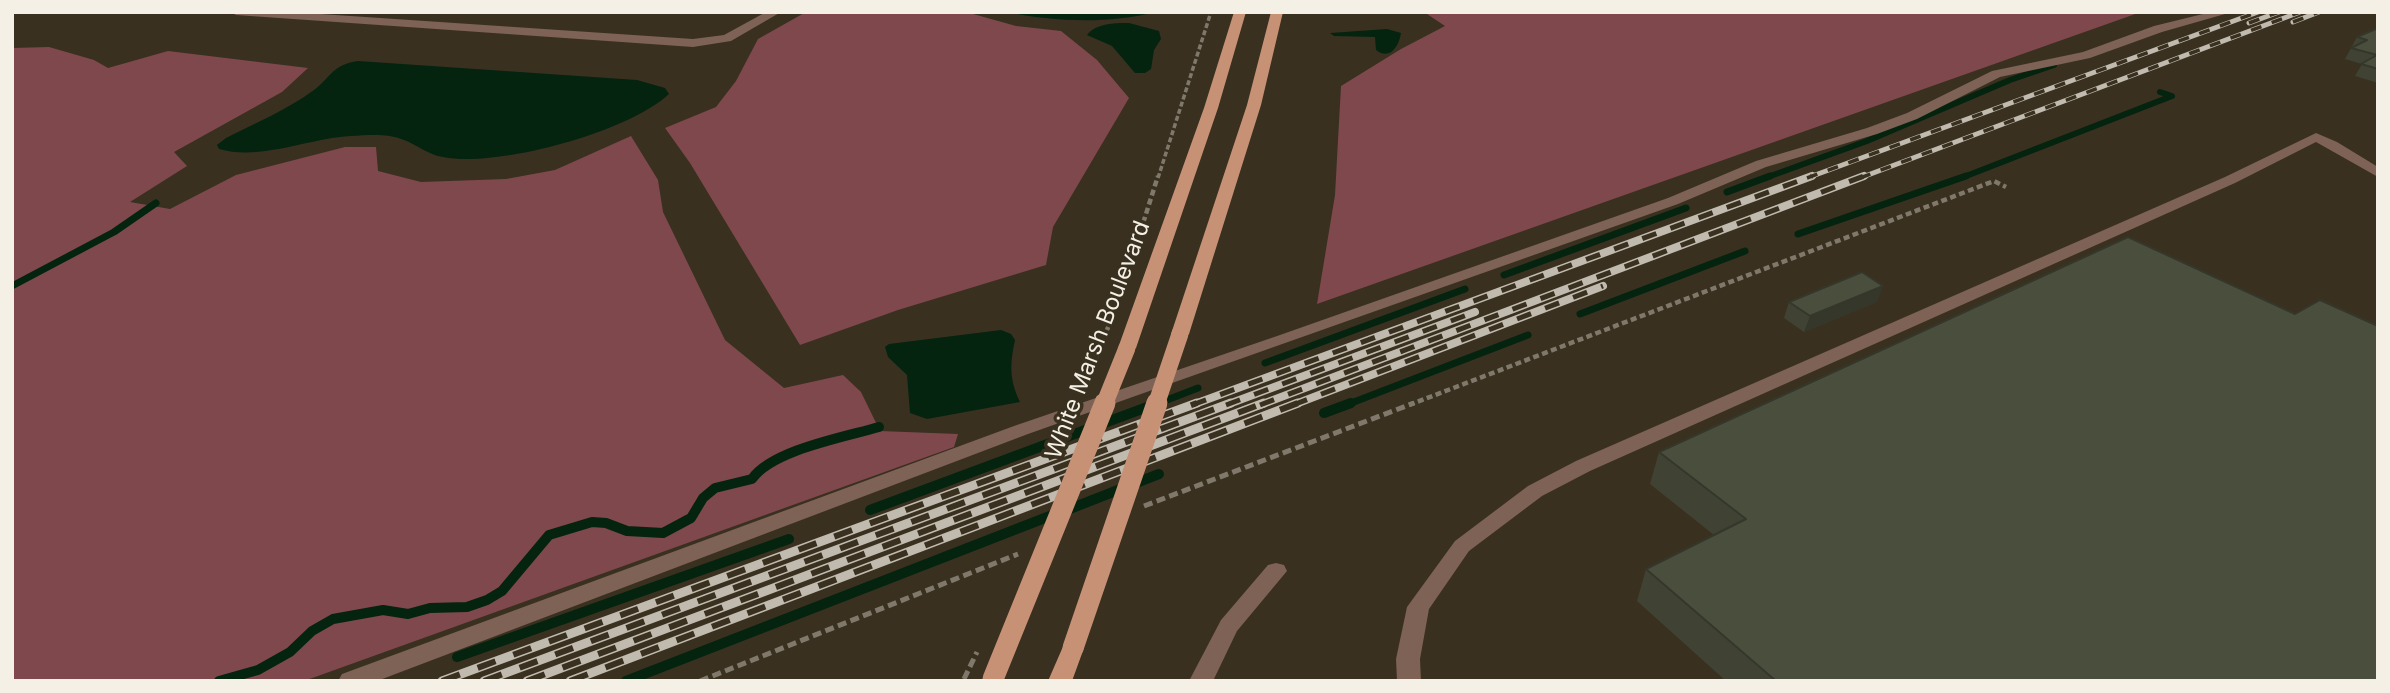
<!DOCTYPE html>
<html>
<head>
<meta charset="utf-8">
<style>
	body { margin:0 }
	#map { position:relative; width:2390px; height:693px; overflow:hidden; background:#393020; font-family:Inter,sans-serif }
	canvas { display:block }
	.frame { position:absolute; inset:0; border:14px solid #f5f0e6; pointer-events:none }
</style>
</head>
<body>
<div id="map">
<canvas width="2390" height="693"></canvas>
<div class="frame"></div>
</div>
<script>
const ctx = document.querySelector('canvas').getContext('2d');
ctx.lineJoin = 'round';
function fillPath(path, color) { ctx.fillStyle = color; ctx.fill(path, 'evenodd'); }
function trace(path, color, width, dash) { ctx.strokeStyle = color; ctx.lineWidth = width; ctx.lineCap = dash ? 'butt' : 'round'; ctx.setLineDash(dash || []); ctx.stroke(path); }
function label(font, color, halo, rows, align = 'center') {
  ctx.font = font + ' Inter,sans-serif'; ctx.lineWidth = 7; ctx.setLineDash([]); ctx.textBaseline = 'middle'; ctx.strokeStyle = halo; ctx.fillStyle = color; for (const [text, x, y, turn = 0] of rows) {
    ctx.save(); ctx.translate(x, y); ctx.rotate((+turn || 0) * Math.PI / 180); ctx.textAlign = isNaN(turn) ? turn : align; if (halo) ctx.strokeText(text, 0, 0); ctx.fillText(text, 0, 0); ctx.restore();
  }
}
fillPath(new Path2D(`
	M806 12H966L1016 26 1061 31 1097 60 1129 98 1053 227 1046 265 898 310 800 345 690 163 665 128 716 107 736 81 758 39Z
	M1424 12H2141L1317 304 1335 195 1341 86 1401 49 1445 26Z
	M49 47 94 60 108 68 168 51 308 68 282 92 174 152 187 166 130 202 170 209 236 175 345 147H376L378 171 421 182 506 179 555 170 631 136 658 180 663 212 725 340 784 388 843 375 861 392 880 431 958 434 954 447 304 681H12V48Z`), '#7f484d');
fillPath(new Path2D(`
	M1006 12H1156C1107 24 1056 22 1006 12Z
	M1129 23 1159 31 1161 39 1154 50 1151 69 1145 73H1135L1112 46 1087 35C1096 23 1115 23 1129 23Z
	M1387 29 1401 33C1399 46 1390 61 1376 50L1375 37 1334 36 1330 33Z
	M358 61 637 80 665 88 669 94C629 132 497 168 443 157 429 155 417 145 404 140 388 133 368 135 351 136 309 138 261 161 219 149L217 145 226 138C255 123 287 110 314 90 332 76 332 65 358 61Z
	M1001 330 1011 334 1015 340C1010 364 1009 379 1020 402L927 419 910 413 907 375 888 357 885 347 889 344Z`), '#04240f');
trace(new Path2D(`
	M1765 178 1867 141 2010 80 2054 65
	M1961 178 2172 96 2160 92`), '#04240f', 6);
trace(new Path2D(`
	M1727 192 1770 176
	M1798 234 1966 176
	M1504 275 1686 208
	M12 286 114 232 156 203
	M1580 314 1745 251
	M1265 363 1465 289
	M1154 405 1198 388
	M1346 405 1528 335`), '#04240f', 7);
trace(new Path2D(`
	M1324 413 1351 403
	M870 510 1158 403
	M1067 510 1159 474
	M457 657 789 539
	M219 681 258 670 290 652 312 631 333 619 383 610 408 614 430 608 467 607 487 600 502 591 549 535 592 522 606 523 627 531 663 533 691 518 703 498 715 488 752 479C772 450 845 437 879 427
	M626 681 1055 514`), '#04240f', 10);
trace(new Path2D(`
	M1158 178 1211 12`), '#80796b', 3.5, [5, 2.5]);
trace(new Path2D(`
	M1093 366 1119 299 1158 176
	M1409 405 1994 181 2006 187`), '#80796b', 4.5, [6, 3.5]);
trace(new Path2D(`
	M1144 506 1414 403
	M700 681 1018 554`), '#80796b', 5, [9, 4.5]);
fillPath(new Path2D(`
	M230 12H291L693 39 724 35 766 12H781L731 41 693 47 236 15Z
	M2211 12H2232L2162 32 2090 58 2000 77 1917 119 1877 134 1766 167 1678 204 1028 434 377 681H338L342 674 1014 426 1280 335 1668 198 1756 161 1867 128 1907 113 1992 71 2083 52 2154 26Z
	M2316 133 2337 142 2378 167V177L2316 142 2235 183 1590 471 1542 496 1469 551 1429 609 1420 659 1421 681H1397L1396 659 1407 607 1455 541 1528 486 1576 461 2225 177Z
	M1276 563 1284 565 1287 571 1237 631 1213 681H1189L1221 620 1268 565Z`), '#7d6255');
fillPath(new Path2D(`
	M1234 12H1246L1218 108 1136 348 1127 353 1121 352 1118 348 1204 108Z
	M1271 12H1283L1261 105 1189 334 1186 338H1174L1171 334 1247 105Z
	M1073 639 1081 642 1084 648 1072 681H1048L1065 642Z`), '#c79175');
const railFar2 = new Path2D(`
	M2293 22 2319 12
	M2249 23 2279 12
	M1807 178 2258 12
	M1860 178 2300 12`);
const railFar1 = new Path2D(`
	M1192 405 1812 176
	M1226 405 1475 312
	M1260 405 1864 176
	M1293 405 1603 286`);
const rail = new Path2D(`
	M442 681 1197 403
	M484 681 1231 403
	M527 681 1264 403
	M570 681 1298 403`);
trace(railFar2, '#c1bbaf', 5);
trace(railFar1, '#c1bbaf', 8);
trace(rail, '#c1bbaf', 9);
trace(railFar2, '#393020', 3.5, [11]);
trace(railFar1, '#393020', 5, [15]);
trace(rail, '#393020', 6, [19]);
trace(new Path2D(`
	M1083 391 1093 366`), '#80796b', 4.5, [6, 3.5]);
trace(new Path2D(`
	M964 679 977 652`), '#80796b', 5, [9, 4.5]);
trace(new Path2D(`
	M1104 405 1127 348
	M1156 405 1180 334`), '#c79175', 17);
trace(new Path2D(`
	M1073 648 1157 403
	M993 679 1105 403`), '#c79175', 21);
fillPath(new Path2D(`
	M697 12H731L728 14Z
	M2378 28V83L2355 76 2362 64 2345 59 2357 37Z
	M1789 302H1877L1804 332 1784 318Z
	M1659 452 2378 681H1726L1637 601 1646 569 1714 535 1650 484Z`), '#404334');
fillPath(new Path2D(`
	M1883 286 1877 302 1804 332 1810 316Z`), '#34372a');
const building = new Path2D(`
	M2378 28V69L2361 64 2377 55 2351 48 2367 40 2357 37Z
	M2128 237 2295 314 2320 300 2378 326V681H1776L1646 569 1746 519 1659 452Z
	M1862 272 1883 286 1810 316 1789 302Z`);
fillPath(building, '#4a4e3c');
trace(building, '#34372a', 2);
label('23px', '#f5f0e6', '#393020', [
	["White Marsh Boulevard",1098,340,-69]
]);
</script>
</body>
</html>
